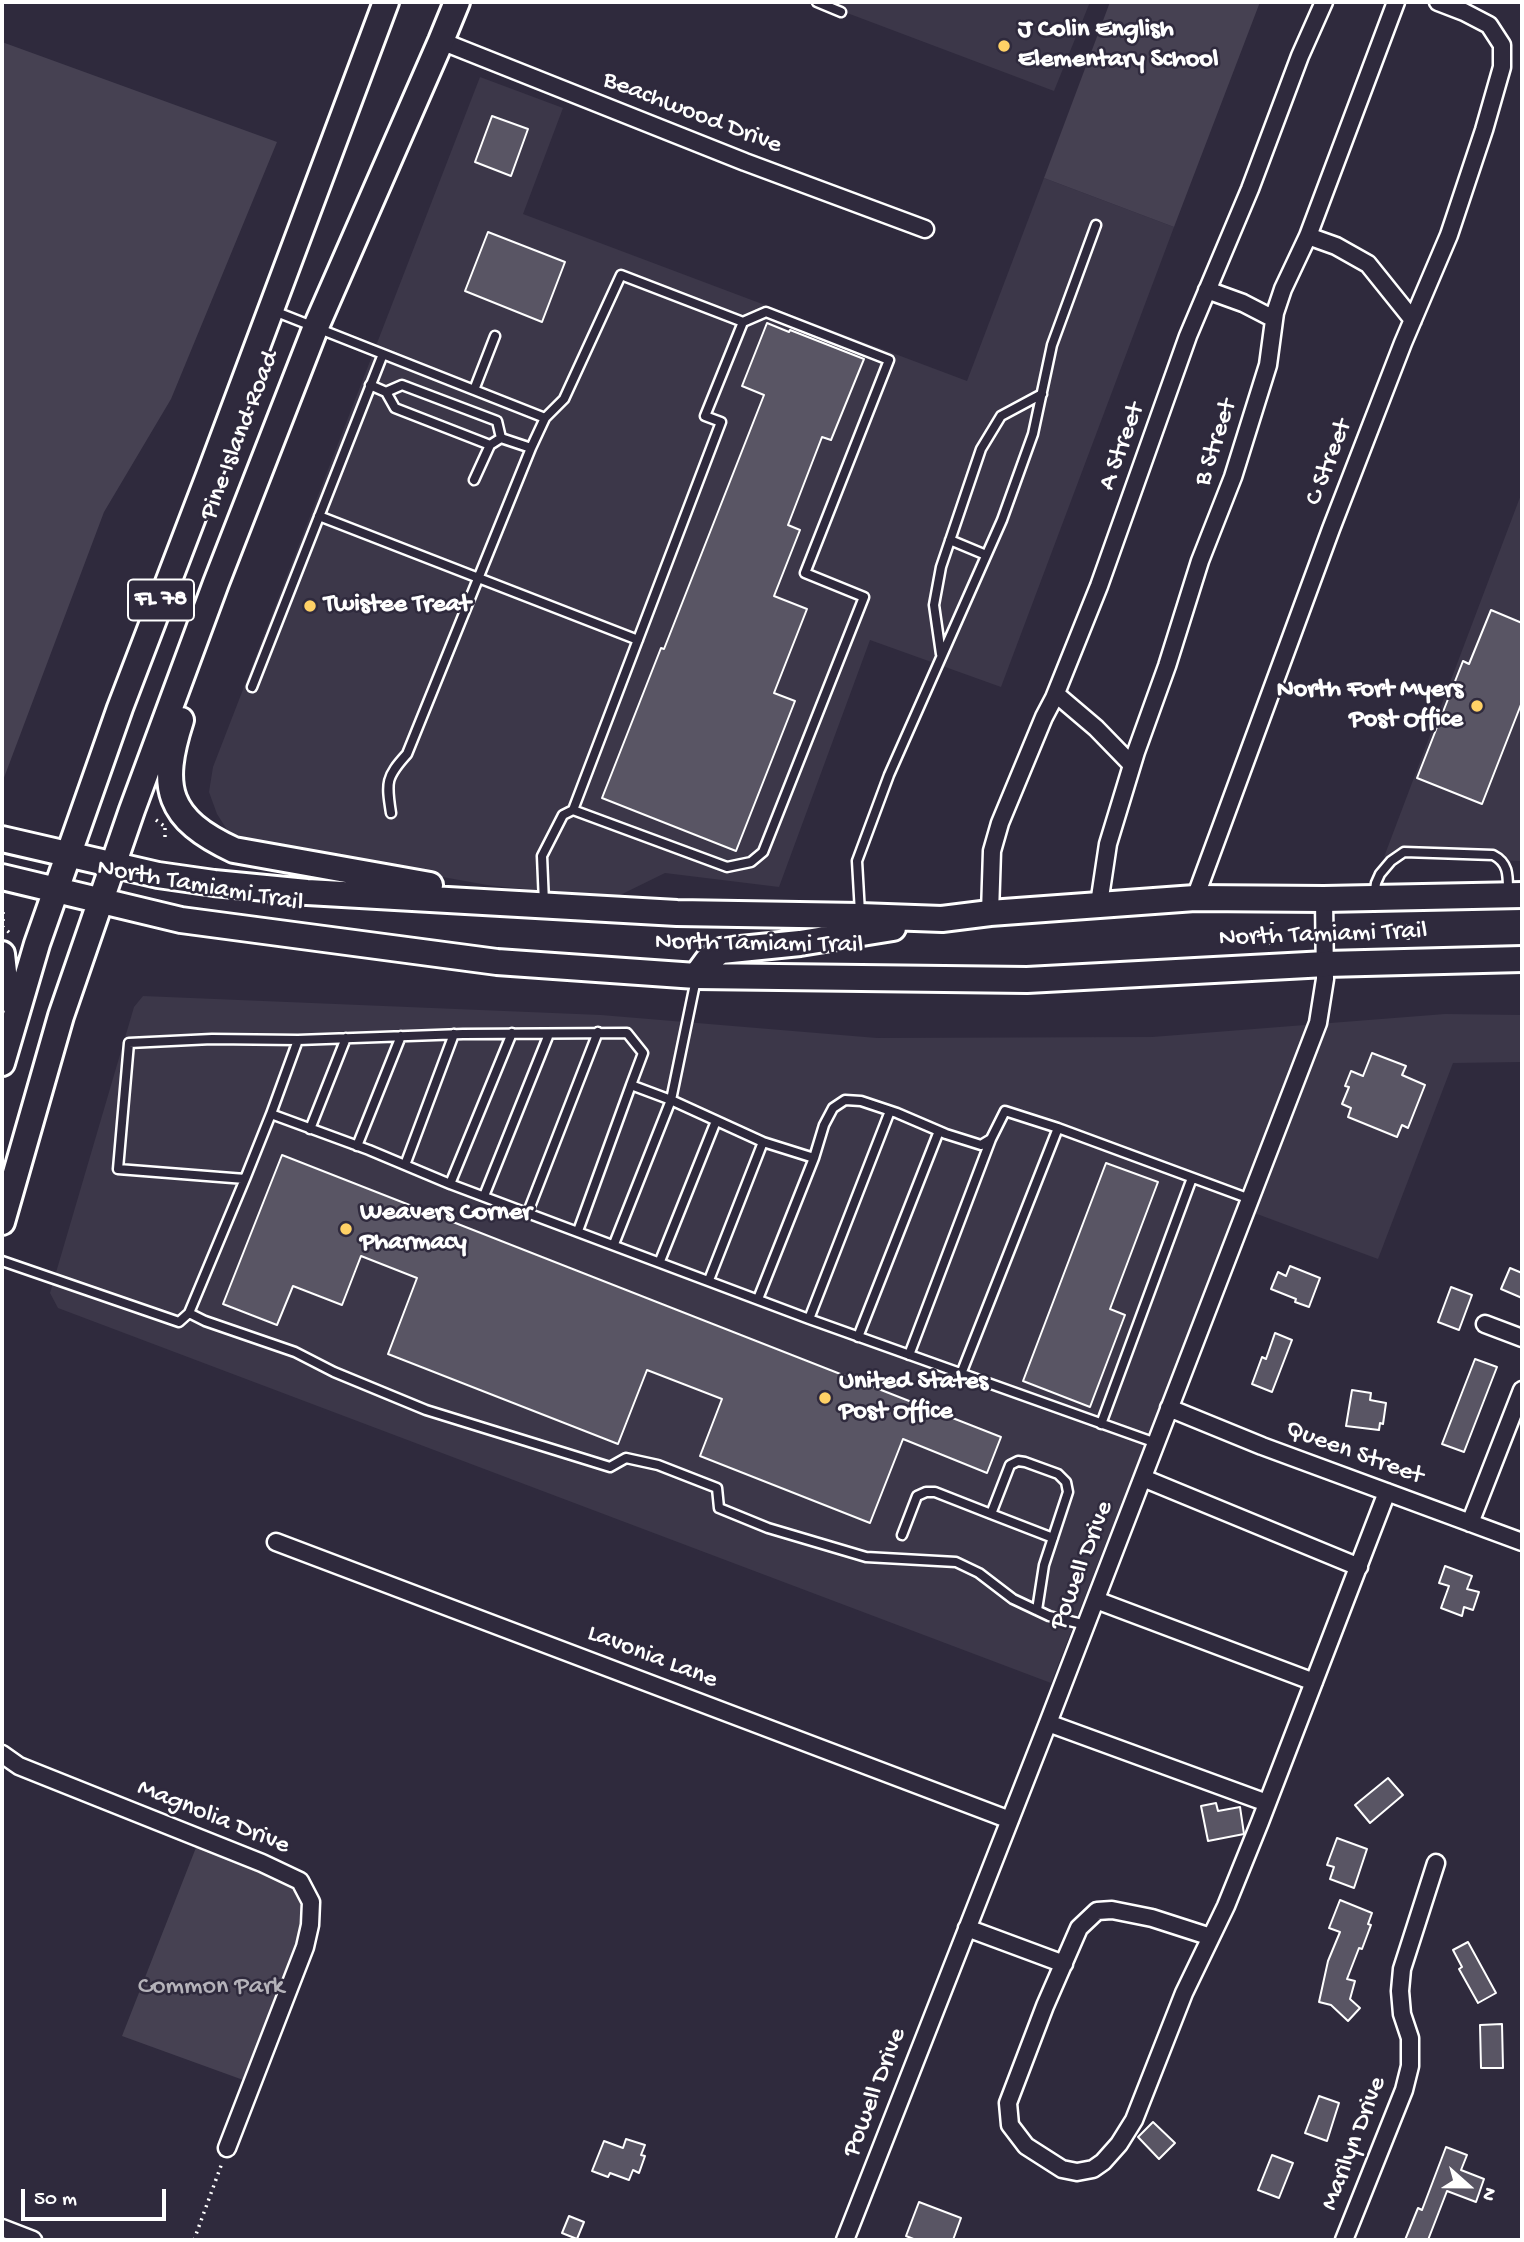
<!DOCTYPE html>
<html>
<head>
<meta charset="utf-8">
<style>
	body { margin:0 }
	#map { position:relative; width:1524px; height:2242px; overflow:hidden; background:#2f2a3d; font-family:"Gochi Hand",sans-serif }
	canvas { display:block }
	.frame { position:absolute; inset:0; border:4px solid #fff; pointer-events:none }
	.north { position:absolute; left:1433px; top:2151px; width:70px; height:70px; -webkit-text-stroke:5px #2f2a3d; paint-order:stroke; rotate:111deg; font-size:19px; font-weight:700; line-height:28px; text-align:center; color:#fff }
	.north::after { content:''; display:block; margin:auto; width:24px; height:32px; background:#fff; clip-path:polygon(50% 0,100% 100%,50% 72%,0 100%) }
	.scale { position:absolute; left:21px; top:2189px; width:145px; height:32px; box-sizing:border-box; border:4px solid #fff; border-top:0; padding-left:9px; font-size:21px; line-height:24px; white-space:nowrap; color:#fff; -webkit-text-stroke:5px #2f2a3d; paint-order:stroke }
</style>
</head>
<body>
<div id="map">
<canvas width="1524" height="2242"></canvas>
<div class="frame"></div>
<div class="north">N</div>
<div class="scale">50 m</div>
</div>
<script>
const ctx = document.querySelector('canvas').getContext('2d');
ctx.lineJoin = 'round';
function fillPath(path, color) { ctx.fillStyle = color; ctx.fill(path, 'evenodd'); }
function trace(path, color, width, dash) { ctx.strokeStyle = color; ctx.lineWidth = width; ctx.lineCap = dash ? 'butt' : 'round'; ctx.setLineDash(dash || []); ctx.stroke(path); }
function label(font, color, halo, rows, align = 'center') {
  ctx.font = font + ' "Gochi Hand",sans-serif'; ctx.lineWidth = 5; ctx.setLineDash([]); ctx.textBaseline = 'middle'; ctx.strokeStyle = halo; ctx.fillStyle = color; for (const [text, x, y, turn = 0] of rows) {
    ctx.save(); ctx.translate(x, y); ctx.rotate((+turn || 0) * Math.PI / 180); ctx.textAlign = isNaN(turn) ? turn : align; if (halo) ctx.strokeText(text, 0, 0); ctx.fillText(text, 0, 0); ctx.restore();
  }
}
fillPath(new Path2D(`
	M818 2H1090L1054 91Z
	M480 77 563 108 523 214 967 381 1044 178 1174 227 1001 687 870 640 779 887 665 873 612 899 487 885 237 840 231 836 217 814 209 792 213 767Z
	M1522 492V861L1384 857Z
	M143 996 601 1015 877 1038 1152 1037 1445 1014 1522 1015V1062L1453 1063 1378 1259 1249 1211 1166 1399 1160 1405 1051 1683 58 1308 50 1293 134 1007Z`), '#3c3749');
fillPath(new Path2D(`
	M1110 2H1260L1174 227 1044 178Z
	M2 42 277 142 171 399 104 512 2 783Z
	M197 1845 291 1885 303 1906 301 1939 246 2081 122 2036Z`), '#464152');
const building = new Path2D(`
	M492 116 528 129 511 176 475 162Z
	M488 232 565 262 542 322 465 291Z
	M767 323 789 332 790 330 864 359 831 440 822 437 788 525 800 530 774 596 807 609 774 693 795 701 736 851 602 798 661 648 664 649 764 395 742 386Z
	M1491 610 1522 623V702L1482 804 1417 778 1463 661 1469 664Z
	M1372 1053 1406 1066 1402 1075 1425 1085 1408 1128 1402 1125 1397 1137 1348 1117 1351 1108 1342 1104 1349 1087 1345 1086 1351 1071 1363 1076Z
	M282 1155 1001 1437 987 1473 903 1439 870 1523 700 1456 722 1399 647 1370 618 1444 388 1354 417 1278 361 1256 342 1305 293 1286 277 1325 223 1304Z
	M1106 1163 1158 1182 1110 1309 1125 1315 1090 1407 1023 1381Z
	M1290 1266 1320 1278 1309 1307 1295 1302 1296 1299 1271 1289 1278 1272 1286 1276Z
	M1510 1268 1522 1273V1298L1501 1289Z
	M1451 1287 1472 1295 1459 1330 1438 1322Z
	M1275 1333 1292 1340 1272 1392 1252 1384 1262 1357 1266 1359Z
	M1475 1359 1497 1367 1464 1452 1442 1444Z
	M1352 1390 1371 1393 1370 1400 1386 1403 1383 1424 1380 1423 1379 1430 1346 1426Z
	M1445 1566 1472 1576 1467 1589 1479 1592 1473 1610 1464 1607 1462 1616 1441 1608 1449 1586 1439 1583Z
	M1388 1778 1403 1795 1370 1823 1355 1805Z
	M1216 1803 1218 1811 1240 1807 1244 1834 1208 1841 1201 1806Z
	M1337 1838 1367 1849 1354 1888 1330 1879 1334 1867 1327 1865Z
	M1340 1900 1372 1913 1368 1924 1371 1925 1362 1949 1359 1948 1347 1979 1355 1981 1350 1999 1360 2008 1348 2021 1331 2005 1319 2002 1328 1961 1340 1932 1329 1928Z
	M1468 1942 1496 1993 1478 2003 1459 1969 1462 1967 1453 1950Z
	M1502 2024 1503 2068H1481L1480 2025Z
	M1319 2096 1339 2103 1327 2141 1305 2133Z
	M1153 2122 1175 2143 1159 2159 1138 2137Z
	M626 2139 645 2145 641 2155 645 2156 639 2173 633 2170 629 2180 610 2173 608 2177 592 2171 604 2141 623 2148Z
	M1446 2147 1467 2155 1461 2170 1484 2179 1476 2202 1447 2191 1428 2240H1405L1418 2208 1422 2210Z
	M1272 2155 1293 2163 1279 2198 1258 2190Z
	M919 2202 961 2218 953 2240H916L906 2236Z
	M569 2216 584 2222 577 2239 562 2233Z`);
fillPath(building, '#595564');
trace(building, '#fff', 2);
const lane = new Path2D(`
	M817 2 841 12
	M274 311 545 418
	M370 385 386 392 395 408 490 445 501 438 531 448
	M474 390 495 336
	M386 392 402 385 497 421 501 438
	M474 480 490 445
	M319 516 638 640
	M950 540 986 555
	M941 654 934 605 941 567 981 449 1001 416 1042 394
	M252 687 383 354
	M391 813C386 782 386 777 407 754L531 448 545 418 564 399 621 275 743 322 766 312 889 360 805 573 864 597 763 852 751 862 727 867 573 810
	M1374 897 1376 883 1380 874 1391 861 1404 852 1493 855C1509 863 1508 876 1508 893
	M544 903 542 856 563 815 573 810 721 422 705 416 743 322
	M860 913 857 861 889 775 1002 520 1033 434 1052 345 1096 225
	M298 1040 271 1114 369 1150 450 1184 809 1319 1156 1443
	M310 1129 346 1038
	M357 1146 401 1036
	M405 1165 454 1034
	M245 1179 271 1114
	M450 1184 512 1033
	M484 1196 549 1034
	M528 1212 598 1032
	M578 1231 631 1085
	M614 1244 671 1100 763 1142 814 1158 824 1125 833 1108 845 1100 861 1101 897 1113 946 1134 981 1145 991 1139 1005 1111 1058 1128 1250 1199
	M2 1261 179 1322 189 1313 245 1179 118 1169 129 1043 212 1039 298 1040 463 1034 627 1033 643 1053 631 1085 671 1100 696 979
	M660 1261 716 1121
	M709 1280 763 1142
	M758 1299 814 1158
	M189 1313 205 1321 295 1352 334 1372 426 1410 610 1467 626 1458 658 1465 717 1488 719 1508 768 1528 866 1557 956 1562 979 1573 1013 1599 1049 1616 1086 1625
	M809 1319 890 1111
	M858 1337 939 1131
	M909 1355 991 1139
	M961 1374 1058 1128
	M1101 1424 1192 1178
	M902 1535 917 1496 926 1492H935L991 1514
	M1037 1610 1044 1565 1068 1492 1066 1482 1058 1474 1025 1462 1018 1461 1010 1465 991 1514 1053 1538`);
const street = new Path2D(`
	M441 41 745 162 925 229
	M1308 236 1336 246 1368 264 1413 320
	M1207 290 1243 303 1274 319
	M1056 694 1096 728 1132 765
	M1195 898 1331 529 1403 343 1449 235 1484 130 1502 67V45L1489 25 1464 12 1438 2
	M1099 904 1108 844 1136 752 1167 666 1200 561 1233 477 1268 365 1275 313 1283 289 1308 236 1396 2
	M990 913 992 851 1000 823 1044 717 1054 698 1099 586 1188 336 1250 189 1300 56 1324 2
	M1485 1324 1522 1338
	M1169 1408 1262 1446 1522 1542
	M1143 1478 1359 1567
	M1470 1523 1522 1390
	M276 1542 1010 1820
	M1096 1600 1314 1682
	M1048 1723 1267 1803
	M2 1754 19 1766 39 1774 262 1863 300 1881 311 1902 310 1925 305 1947 227 2148
	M967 1928 1064 1964
	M1211 1937 1152 1918 1112 1910 1097 1911 1079 1928 1045 2006 1008 2103 1010 2125 1026 2146 1062 2169 1077 2172 1093 2169 1103 2162 1119 2144 1134 2120 1184 1993 1226 1906 1260 1822 1387 1492
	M2 2228 33 2240
	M845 2240 1048 1723 1318 1023 1325 979 1324 899
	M1344 2240 1404 2090 1410 2066V2038L1402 2014 1400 1991 1402 1969 1436 1863`);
const primary = new Path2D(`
	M181 720C159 788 167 819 234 850L430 885
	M2 839 158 875 214 883 307 892 677 913 860 916 942 919 990 913 1195 898 1324 899 1522 895
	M2 877 181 920 497 962 696 976 1027 980 1326 964 1522 959
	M2 954 5 981 2 999
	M696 976 707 961 721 951 800 943 893 928
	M2 1063 37 944 120 708 208 478 386 2
	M2 1222 61 1016 132 810 216 583 315 329 441 41 457 2`);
trace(lane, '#fff', 13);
trace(street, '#fff', 21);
trace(primary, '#fff', 30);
trace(new Path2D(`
	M156 820 164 826
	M165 837V828
	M3 912V927L11 934
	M1408 924V940
	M1271 945 1272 921
	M194 2240 222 2163`), '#fff', 3.5, [2, 5]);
trace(lane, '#2f2a3d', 8);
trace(street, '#2f2a3d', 16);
trace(primary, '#2f2a3d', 24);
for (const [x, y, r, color] of [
	[1004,46,7,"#ffd166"],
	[310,606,7,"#ffd166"],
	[1477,706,7,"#ffd166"],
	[346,1229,7,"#ffd166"],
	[825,1398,7,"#ffd166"]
]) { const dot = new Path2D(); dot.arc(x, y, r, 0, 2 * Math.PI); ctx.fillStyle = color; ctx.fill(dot); trace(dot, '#2f2a3d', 2.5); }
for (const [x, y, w] of [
	[161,600,66]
]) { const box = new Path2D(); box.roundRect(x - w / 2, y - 20.5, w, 41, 5); ctx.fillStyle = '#2f2a3d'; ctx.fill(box); trace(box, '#fff', 2); }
label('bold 24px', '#fff', null, [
	["FL 78",161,600]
]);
label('bold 26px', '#fff', '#2f2a3d', [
	["J Colin English",1018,31],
	["Elementary School",1018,61],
	["Twistee Treat",324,606],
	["North Fort Myers",1463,691,"right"],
	["Post Office",1463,721,"right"],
	["Weavers Corner",360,1214],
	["Pharmacy",360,1244],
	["United States",839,1383],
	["Post Office",839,1413]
], 'left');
label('26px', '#fff', '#2f2a3d', [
	["Beachwood Drive",692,114,21],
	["Pine Island Road",241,436,-69],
	["B Street",1217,443,-72],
	["A Street",1123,447,-70],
	["C Street",1330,463,-69],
	["North Tamiami Trail",200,887,10],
	["North Tamiami Trail",1323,936,-2],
	["North Tamiami Trail",759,945,1],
	["Queen Street",1354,1454,20],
	["Powell Drive",1083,1566,-69],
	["Lavonia Lane",652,1658,21],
	["Magnolia Drive",213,1818,22],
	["Powell Drive",876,2093,-69],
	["Marilyn Drive",1355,2144,-69]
]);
label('26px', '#b5b3ba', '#2f2a3d', [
	["Common Park",211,1988]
]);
</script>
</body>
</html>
